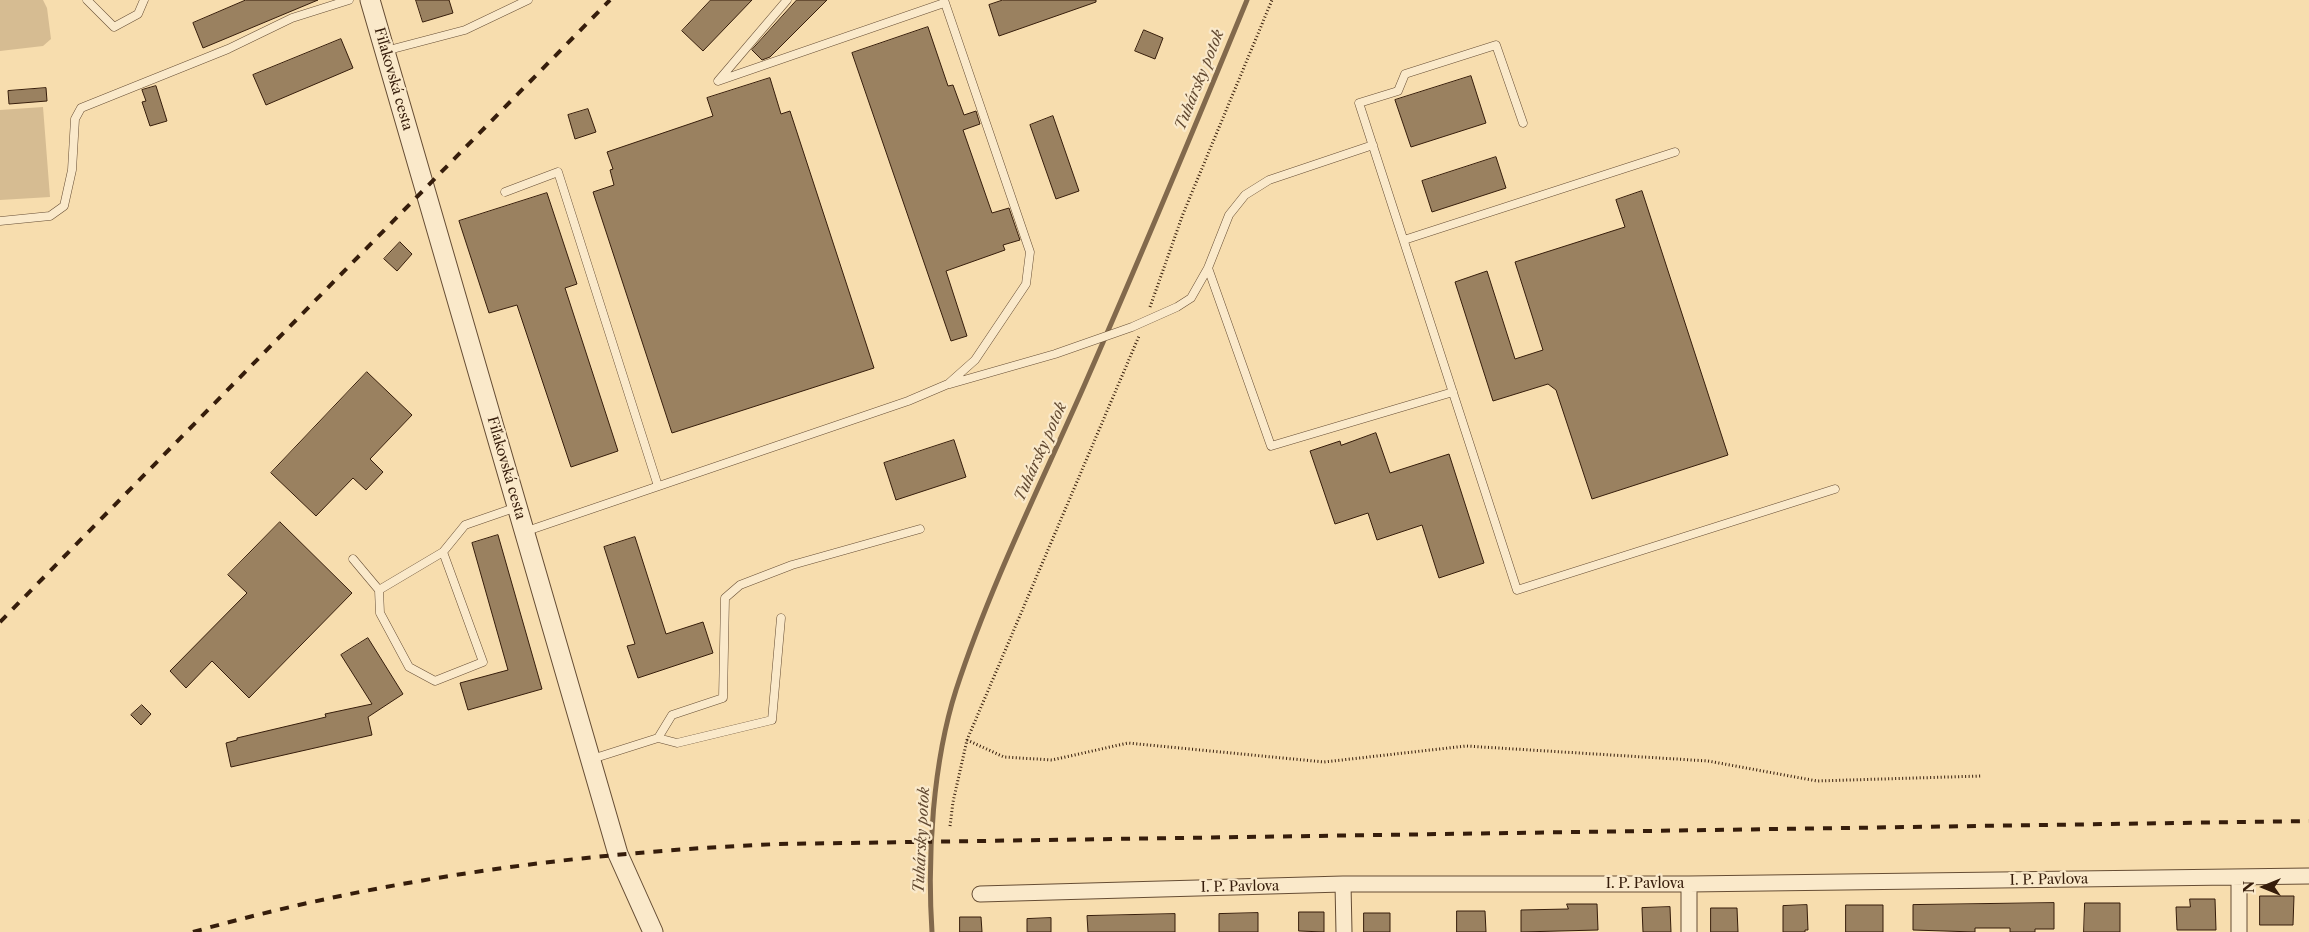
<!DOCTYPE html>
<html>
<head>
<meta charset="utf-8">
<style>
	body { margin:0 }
	#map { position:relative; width:2309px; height:932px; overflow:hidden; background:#f7ddae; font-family:"Libre Caslon Text",serif }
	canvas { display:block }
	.north { position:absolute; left:2239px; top:862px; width:50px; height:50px; -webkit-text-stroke:4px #fae9ca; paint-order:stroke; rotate:270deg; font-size:14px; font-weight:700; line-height:20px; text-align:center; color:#361d0b }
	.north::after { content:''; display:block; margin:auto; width:18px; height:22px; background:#361d0b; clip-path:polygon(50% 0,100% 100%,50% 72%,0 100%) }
</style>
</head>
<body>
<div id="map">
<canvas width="2309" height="932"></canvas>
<div class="north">N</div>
</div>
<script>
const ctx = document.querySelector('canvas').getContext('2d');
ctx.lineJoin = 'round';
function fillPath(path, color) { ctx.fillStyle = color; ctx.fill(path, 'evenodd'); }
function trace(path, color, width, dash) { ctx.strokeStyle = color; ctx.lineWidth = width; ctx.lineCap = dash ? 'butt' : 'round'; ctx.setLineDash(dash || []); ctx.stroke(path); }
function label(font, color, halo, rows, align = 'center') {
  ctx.font = font + ' "Libre Caslon Text",serif'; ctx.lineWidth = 4.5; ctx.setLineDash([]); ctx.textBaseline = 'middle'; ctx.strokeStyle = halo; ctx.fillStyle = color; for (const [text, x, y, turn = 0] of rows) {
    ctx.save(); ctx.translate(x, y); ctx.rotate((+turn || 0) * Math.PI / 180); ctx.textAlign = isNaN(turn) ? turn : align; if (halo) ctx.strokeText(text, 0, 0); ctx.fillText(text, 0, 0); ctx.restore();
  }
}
fillPath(new Path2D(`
	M0 0H43L47 8 51 39 43 46 0 51Z
	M43 107 50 197 0 200V110Z`), '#d6bc92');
trace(new Path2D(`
	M932 932C927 856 933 762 956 690 990 586 1040 486 1084 386 1140 258 1194 129 1247 0`), '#82694c', 5);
const building = new Path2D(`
	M246 0H318L203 48 193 23Z
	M416 0H449L453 13 423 22Z
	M711 0H752L703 51 682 31Z
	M797 0H827L770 57 762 60 752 50Z
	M1003 0H1096V2L999 36 989 5Z
	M928 27 948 86 953 85 964 115 976 111 980 124 963 130 992 213 1009 208 1020 240 1003 245 1005 250 946 271 967 336 951 341 852 53Z
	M1144 30 1163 38 1155 59 1135 51Z
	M341 39 353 68 266 105 253 75Z
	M1471 76 1486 123 1411 147 1395 100Z
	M770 78 781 114 790 111 874 368 672 433 593 192 614 185 610 170 613 169 607 152 713 116 707 98Z
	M156 86 167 121 150 126 142 102 146 101 142 90Z
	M46 88 47 101 9 104 8 91Z
	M588 109 596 132 575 139 568 115Z
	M1053 116 1079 191 1056 199 1030 125Z
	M1496 157 1506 188 1432 212 1422 181Z
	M1642 191 1728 455 1592 499 1556 390 1548 384 1493 401 1455 282 1487 271 1515 359 1543 350 1515 262 1625 227 1616 200Z
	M547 193 577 284 565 288 618 451 571 467 517 305 489 313 459 221Z
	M400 242 412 254 397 271 384 259Z
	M367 372 412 415 370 459 383 472 366 490 353 478 316 516 271 473Z
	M1376 433 1390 473 1449 454 1484 563 1439 578 1422 525 1377 540 1368 513 1335 524 1310 451 1340 441 1341 445Z
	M954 440 966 477 896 500 884 463Z
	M280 522 352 593 249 698 212 661 186 688 170 671 247 593 228 575Z
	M498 535 542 689 468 710 460 683 508 670 472 543Z
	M635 537 666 634 703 622 713 653 638 678 627 646 635 644 604 547Z
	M368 638 403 694 368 717 372 735 231 767 226 743 237 740V738L326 717 325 714 372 704 341 655Z
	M142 705 151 714 141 725 131 715Z
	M2260 896H2294L2293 925H2260Z
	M2190 899H2215L2216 930H2177L2176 907H2190Z
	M2054 903V929H2035V932H2010V928H1975V932L1913 930V905Z
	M2085 903H2120V932H2084Z
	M1567 904H1597L1598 930 1521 932V910L1568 909Z
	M1807 905 1808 930H1805V932H1783V906Z
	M1846 905H1883V932H1846Z
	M1670 907 1671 932H1643L1642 908Z
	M1711 908H1737L1738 932H1711Z
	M1457 911H1485L1486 932H1457Z
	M1299 912H1324V932L1299 931Z
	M1258 913V932H1219V914Z
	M1364 913H1390V932H1364Z
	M1175 914V932H1088L1087 916Z
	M960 917H981L982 932H960Z
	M1051 918V932H1027V919Z`);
fillPath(building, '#9a8160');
trace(building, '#361d0b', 1);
const service = new Path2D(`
	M87 0 114 27 138 14 144 0
	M787 0 718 81 944 3
	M385 51 465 30 528 0
	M1523 123 1496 45 1405 74 1398 91 1359 103 1517 590 1835 489
	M505 192 558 172 658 486
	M0 221 50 216 64 206 72 170 75 119 81 108 228 49 292 18 349 0
	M1404 240 1675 152
	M1208 268 1271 446 1453 392
	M950 384 1055 354 1132 327 1177 307 1191 298 1208 268 1229 215 1245 195 1269 180 1373 145
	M524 532 908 401 948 384 975 360 1026 284 1030 252 944 0
	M353 559 379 590 380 613 409 667 435 681 483 662 443 552
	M379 590 443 552 465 525 517 507
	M658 738 677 743 772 720 781 618
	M592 759 658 738 672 715 723 698 725 598 740 585 792 565 920 529`);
const minor = new Path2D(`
	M1343 884 1344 932
	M1689 884V932
	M980 894 1343 884H1689L2309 876
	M2239 932V877`);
const tertiary = new Path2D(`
	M370 0 618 854 653 932`);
trace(service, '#664d34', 9);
trace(minor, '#664d34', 17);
trace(tertiary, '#664d34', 21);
trace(new Path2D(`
	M1150 307 1183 214 1272 0
	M967 740 1004 757 1052 760 1128 743 1324 762 1466 746 1708 761 1817 781 1981 776
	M950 826 953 802 967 740 1139 336`), '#361d0b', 3, [1, 2.5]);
trace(service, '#fae9ca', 8);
trace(minor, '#fae9ca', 15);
trace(tertiary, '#fae9ca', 19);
trace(new Path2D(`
	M0 622 610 0
	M193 932C384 878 582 852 779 844L2309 821`), '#361d0b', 4, [9, 9]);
label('14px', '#361d0b', '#fae9ca', [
	["Fiľakovská cesta",393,79,74],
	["Fiľakovská cesta",506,468,74],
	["I. P. Pavlova",2049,880,-1],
	["I. P. Pavlova",1645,884],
	["I. P. Pavlova",1240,887,-1]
]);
label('italic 15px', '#624931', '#fae9ca', [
	["Tuhársky potok",1200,80,-68],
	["Tuhársky potok",1041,452,-66],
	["Tuhársky potok",922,840,-87]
]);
</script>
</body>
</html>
